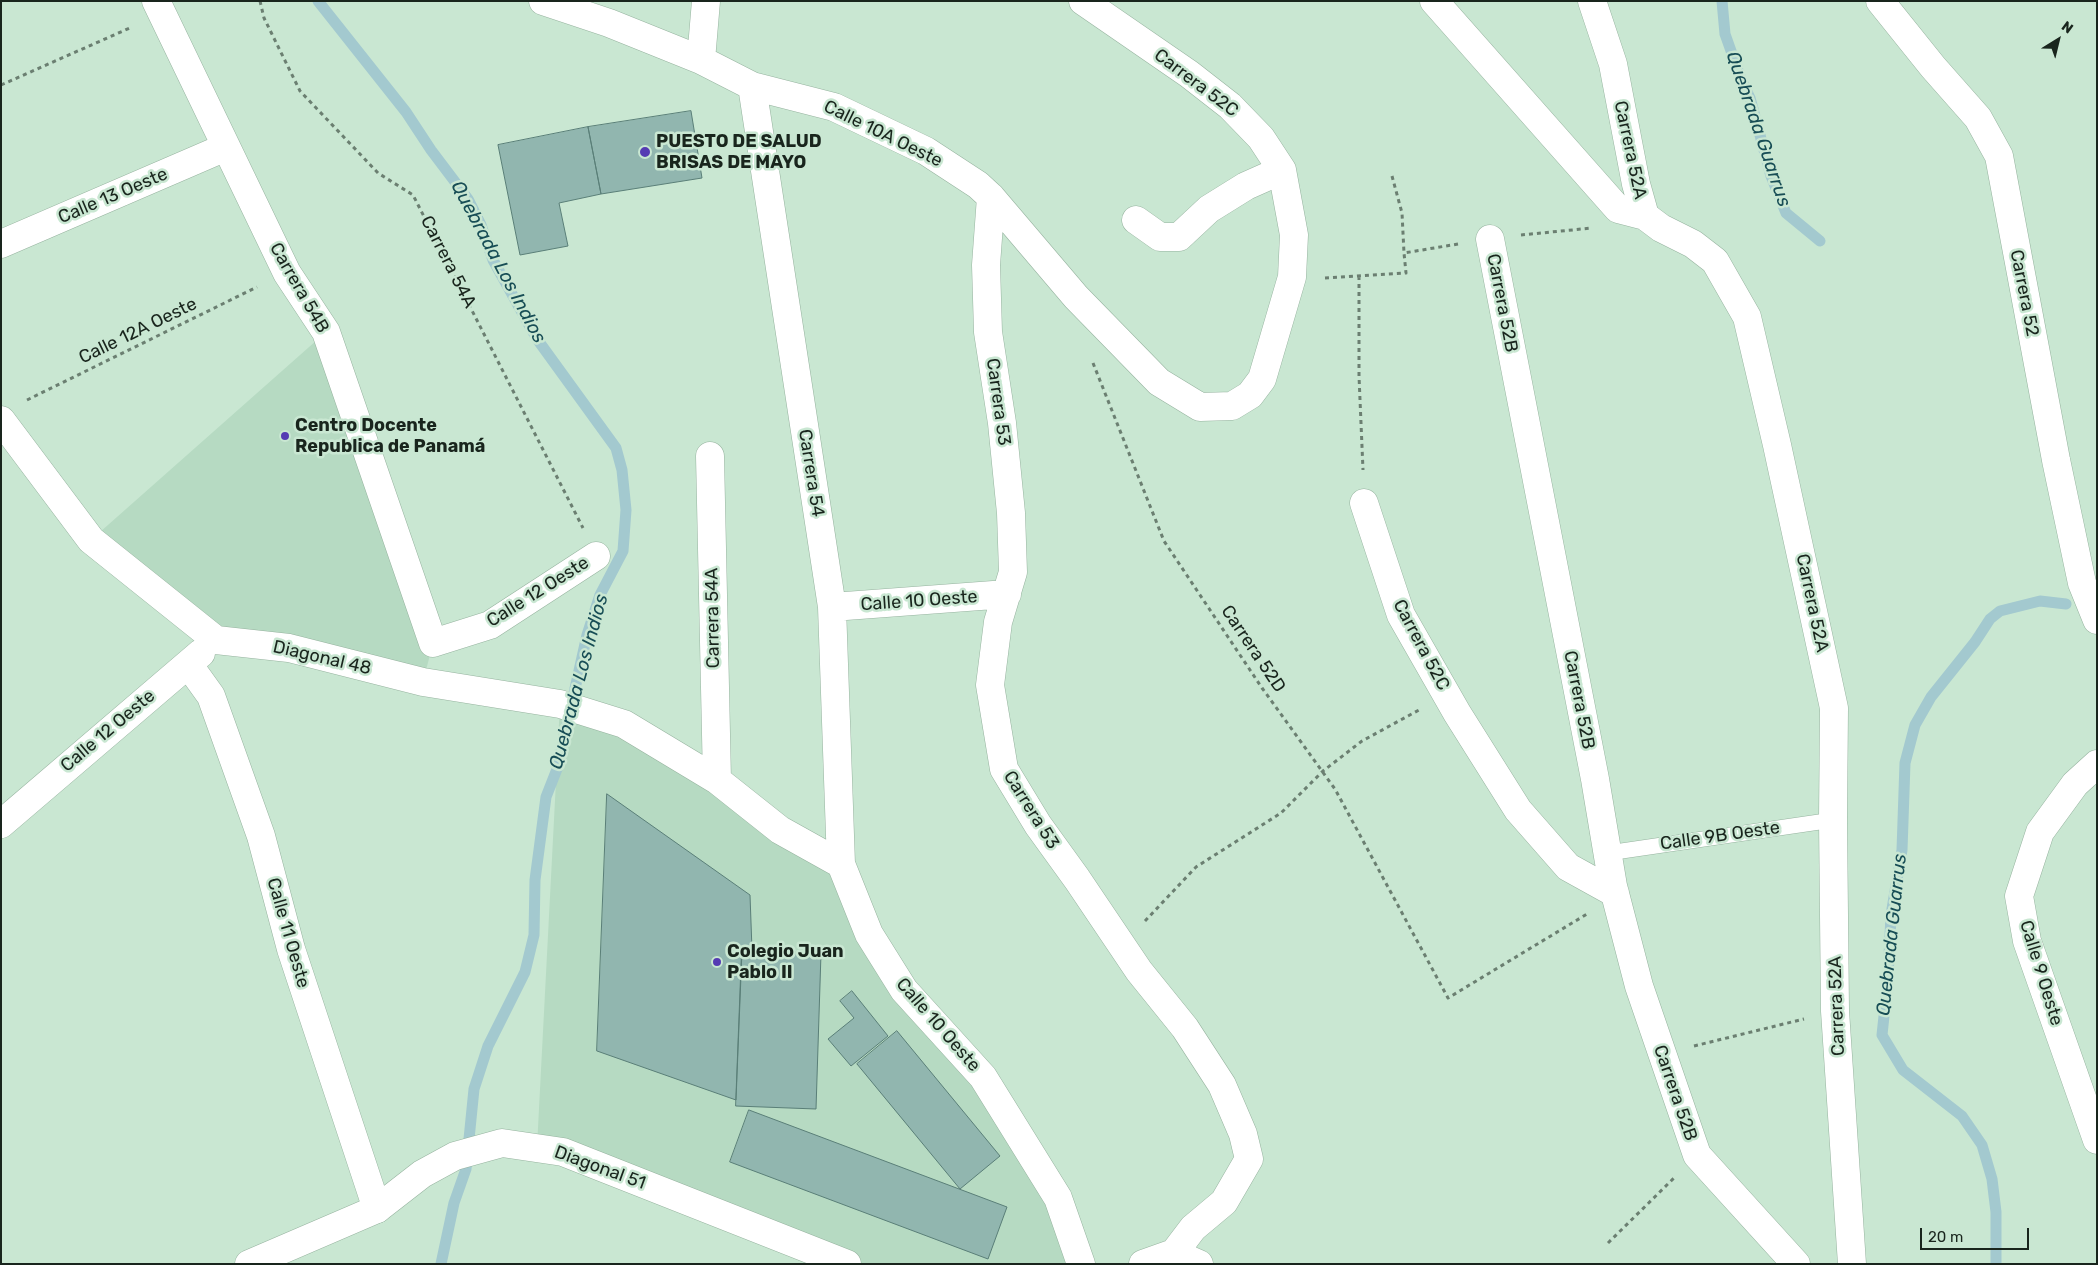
<!DOCTYPE html>
<html>
<head>
<meta charset="utf-8">
<style>
	body { margin:0 }
	#map { position:relative; width:2098px; height:1265px; overflow:hidden; background:#c9e7d2; font-family:Rubik,sans-serif }
	canvas { display:block }
	.frame { position:absolute; inset:0; border:2px solid #19251d; pointer-events:none }
	.north { position:absolute; left:2033px; top:15px; width:50px; height:50px; -webkit-text-stroke:4px #c9e7d2; paint-order:stroke; rotate:36deg; font-size:14px; font-weight:700; line-height:20px; text-align:center; color:#19251d }
	.north::after { content:''; display:block; margin:auto; width:18px; height:22px; background:#19251d; clip-path:polygon(50% 0,100% 100%,50% 72%,0 100%) }
	.scale { position:absolute; left:1920px; top:1228px; width:109px; height:22px; box-sizing:border-box; border:2px solid #19251d; border-top:0; padding-left:6px; font-size:15px; line-height:18px; white-space:nowrap; color:#19251d; -webkit-text-stroke:4px #c9e7d2; paint-order:stroke }
</style>
</head>
<body>
<div id="map">
<canvas width="2098" height="1265"></canvas>
<div class="frame"></div>
<div class="north">N</div>
<div class="scale">20 m</div>
</div>
<script>
const ctx = document.querySelector('canvas').getContext('2d');
ctx.lineJoin = 'round';
function fillPath(path, color) { ctx.fillStyle = color; ctx.fill(path, 'evenodd'); }
function trace(path, color, width, dash) { ctx.strokeStyle = color; ctx.lineWidth = width; ctx.lineCap = dash ? 'butt' : 'round'; ctx.setLineDash(dash || []); ctx.stroke(path); }
function label(font, color, halo, rows, align = 'center') {
  ctx.font = font + ' Rubik,sans-serif'; ctx.lineWidth = 5; ctx.setLineDash([]); ctx.textBaseline = 'middle'; ctx.strokeStyle = halo; ctx.fillStyle = color; for (const [text, x, y, turn = 0] of rows) {
    ctx.save(); ctx.translate(x, y); ctx.rotate((+turn || 0) * Math.PI / 180); ctx.textAlign = isNaN(turn) ? turn : align; if (halo) ctx.strokeText(text, 0, 0); ctx.fillText(text, 0, 0); ctx.restore();
  }
}
fillPath(new Path2D(`
	M326 332 433 643 423 682 216 640 91 540Z
	M560 704 572 707 841 864 869 934 983 1077 1081 1264H847L537 1147Z`), '#b6dac2');
trace(new Path2D(`
	M318 1 406 112 431 150 468 199 481 225 493 260 537 339 616 448 622 470 626 510 623 551 600 595 587 635 557 769 546 797 535 880 534 935 525 972 488 1046 474 1089 466 1169 454 1203 441 1264
	M1722 1 1725 34 1741 79 1750 98 1771 176 1786 213 1820 241
	M1996 1264V1212L1992 1179 1982 1145 1962 1116 1903 1070 1882 1035 1888 978 1891 915 1902 850 1905 763 1915 725 1931 697 1975 642 1990 619 2000 611 2040 601 2066 604`), '#a3c9cf', 11);
const building = new Path2D(`
	M691 111 702 178 601 194 588 127Z
	M588 127 601 194 559 203 568 246 520 255 498 145Z
	M607 794 750 895 752 950H742L736 1100 597 1051Z
	M742 950 821 953 816 1109 736 1106Z
	M852 991 888 1036 851 1066 828 1039 854 1018 840 1001Z
	M897 1031 1000 1156 960 1189 857 1064Z
	M749 1110 1007 1207 988 1259 730 1162Z`);
fillPath(building, '#91b6af');
trace(building, '#5a7f78', 1);
const service = new Path2D(`
	M1608 853 1833 820`);
const minor = new Path2D(`
	M156 1 287 273 326 332 433 643
	M543 1 609 23 701 60 752 86 834 107 926 151 978 185 991 197 1076 297 1159 382 1200 407 1232 406 1250 395 1262 379 1292 277 1294 235 1282 170 1261 138 1230 106 1189 74 1083 1
	M1434 1 1618 209 1645 216
	M1592 1 1613 64 1636 184 1645 216 1661 228 1693 244 1715 261 1747 317 1777 445 1834 708 1833 820 1835 1011 1852 1264
	M1880 1 1933 67 1978 118 1999 156 2056 460 2082 583 2097 620
	M701 60 706 1
	M752 86 832 607 841 864
	M991 197 986 265 988 332 1002 423 1011 513 1013 572 998 622 990 685 1004 769 1038 825 1077 879 1139 971 1185 1028 1222 1085 1243 1134 1249 1159 1224 1202 1193 1228 1174 1253
	M1136 220 1160 237H1179L1209 209 1246 186 1282 170
	M1490 239 1595 779 1613 886 1639 986 1697 1155 1796 1264
	M1 244 226 147
	M1 420 91 540 216 640 289 648 423 682 560 704 624 724 717 780 780 830 841 864 869 934 904 990 983 1077 1058 1198 1081 1264
	M710 456 717 780
	M1364 503 1401 615 1457 713 1518 810 1568 867 1615 893
	M832 607 1007 594
	M433 643 490 625 596 556
	M188 664 211 696 261 836 291 949 377 1209
	M2097 764 2075 784 2040 832 2019 896 2027 941 2097 1140
	M1 824 201 653
	M1143 1264 1174 1253 1199 1264`);
const tertiary = new Path2D(`
	M249 1264 377 1209 422 1174 455 1156 502 1143 563 1152 847 1264`);
trace(service, '#96b39f', 16);
trace(minor, '#96b39f', 29);
trace(tertiary, '#96b39f', 29);
trace(new Path2D(`
	M260 1 264 18 300 91 378 173 413 195 583 528
	M1 85 132 27
	M1392 176 1402 213 1404 253
	M1521 235 1592 228
	M1359 276V376L1363 470
	M1325 278 1406 273 1404 253 1458 244
	M1093 363 1164 541 1262 688 1335 789 1448 998 1587 914
	M27 400 257 287
	M1145 921 1196 867 1281 813 1323 771 1362 741 1419 710
	M1694 1046 1804 1019
	M1608 1243 1675 1177`), '#6b7f71', 3, [4, 4]);
trace(service, '#fff', 15);
trace(minor, '#fff', 28);
trace(tertiary, '#fff', 28);
for (const [x, y, r, color] of [
	[645,152,6,"#553bb3"],
	[285,436,5,"#553bb3"],
	[717,962,5,"#553bb3"]
]) { const dot = new Path2D(); dot.arc(x, y, r, 0, 2 * Math.PI); ctx.fillStyle = color; ctx.fill(dot); trace(dot, '#c9e7d2', 2); }
label('18px', '#19251d', '#c9e7d2', [
	["Carrera 52C",1196,83,37],
	["Calle 10A Oeste",883,134,26],
	["Carrera 52A",1630,150,78],
	["Calle 13 Oeste",113,196,-23],
	["Carrera 54A",448,262,63],
	["Carrera 54B",299,288,60],
	["Carrera 52",2024,293,79],
	["Carrera 52B",1502,303,79],
	["Calle 12A Oeste",138,331,-26],
	["Carrera 53",998,402,82],
	["Carrera 54",811,473,81],
	["Calle 12 Oeste",538,592,-32],
	["Calle 10 Oeste",919,601,-4],
	["Carrera 52A",1812,603,78],
	["Carrera 54A",713,618,-91],
	["Carrera 52C",1421,645,62],
	["Carrera 52D",1253,649,56],
	["Diagonal 48",322,658,13],
	["Carrera 52B",1579,700,79],
	["Calle 12 Oeste",108,731,-40],
	["Carrera 53",1031,810,58],
	["Calle 9B Oeste",1720,836,-8],
	["Calle 11 Oeste",288,933,74],
	["Calle 9 Oeste",2041,973,73],
	["Carrera 52A",1837,1006,-92],
	["Calle 10 Oeste",938,1025,49],
	["Carrera 52B",1675,1093,71],
	["Diagonal 51",600,1168,20]
]);
label('bold 18px', '#19251d', '#c9e7d2', [
	["PUESTO DE SALUD",656,142],
	["BRISAS DE MAYO",656,163],
	["Centro Docente",295,426],
	["Republica de Panamá",295,447],
	["Colegio Juan",727,952],
	["Pablo II",727,973]
], 'left');
label('italic 19px', '#174d55', '#c9e7d2', [
	["Quebrada Guarrus",1758,129,71],
	["Quebrada Los Indios",498,262,62],
	["Quebrada Los Indios",579,682,-75],
	["Quebrada Guarrus",1892,935,-84]
]);
</script>
</body>
</html>
